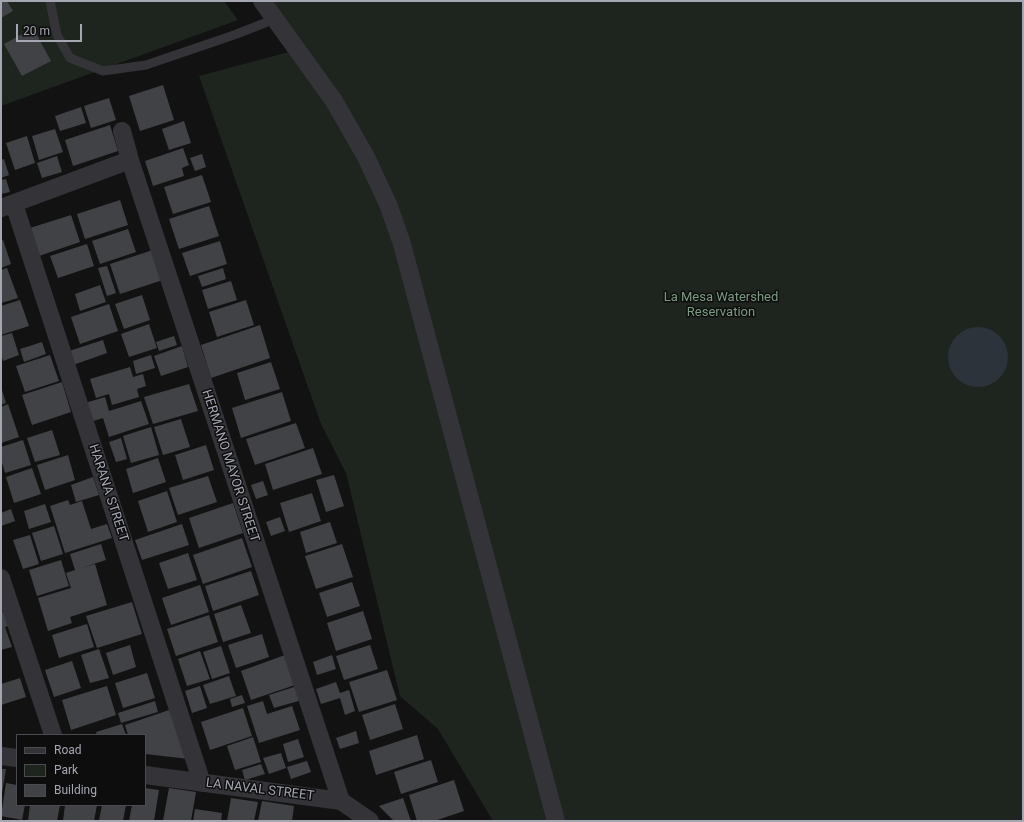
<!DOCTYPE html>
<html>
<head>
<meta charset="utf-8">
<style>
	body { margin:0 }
	#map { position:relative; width:1024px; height:822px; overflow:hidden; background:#121213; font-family:Roboto,sans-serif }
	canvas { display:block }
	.frame { position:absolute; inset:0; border:2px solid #a4a7b2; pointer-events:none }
	.legend { position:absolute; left:16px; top:734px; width:130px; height:72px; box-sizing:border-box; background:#0d0d0e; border:1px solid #494b50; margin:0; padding:5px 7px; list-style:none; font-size:12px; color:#a4a7b2 }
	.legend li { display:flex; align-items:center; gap:8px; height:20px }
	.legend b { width:20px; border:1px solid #494b50 }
	.scale { position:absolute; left:16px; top:24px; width:66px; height:18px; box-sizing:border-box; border:2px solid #a4a7b2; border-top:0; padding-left:5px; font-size:12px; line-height:14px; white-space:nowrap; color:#a4a7b2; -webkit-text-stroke:3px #0d0d0e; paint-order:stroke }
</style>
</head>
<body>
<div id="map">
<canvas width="1024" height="822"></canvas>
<div class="frame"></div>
<ul class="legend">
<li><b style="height:5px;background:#333338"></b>Road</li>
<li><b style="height:11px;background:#1e251f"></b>Park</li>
<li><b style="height:11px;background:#414246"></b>Building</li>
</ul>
<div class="scale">20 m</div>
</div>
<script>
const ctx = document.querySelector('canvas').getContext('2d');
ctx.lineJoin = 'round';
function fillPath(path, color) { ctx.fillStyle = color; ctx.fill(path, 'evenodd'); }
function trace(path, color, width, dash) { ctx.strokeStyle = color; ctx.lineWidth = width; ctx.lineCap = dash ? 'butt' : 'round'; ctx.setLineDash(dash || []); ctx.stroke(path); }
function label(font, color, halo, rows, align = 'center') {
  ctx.font = font + ' Roboto,sans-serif'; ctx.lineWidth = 3; ctx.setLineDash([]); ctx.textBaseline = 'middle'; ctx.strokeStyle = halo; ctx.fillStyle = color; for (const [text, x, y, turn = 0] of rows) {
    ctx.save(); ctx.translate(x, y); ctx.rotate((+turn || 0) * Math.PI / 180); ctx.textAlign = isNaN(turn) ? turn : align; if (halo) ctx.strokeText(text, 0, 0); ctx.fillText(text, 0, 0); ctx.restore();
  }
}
fillPath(new Path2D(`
	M1 1H224L238 20 1 106Z
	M259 1H1023V821H493L438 729 400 696 346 473 321 424 199 76 289 52Z`), '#1e251f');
fillPath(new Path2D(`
	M948 357a30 30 0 1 1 60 0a30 30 0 1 1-60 0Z`), '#2c333a');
fillPath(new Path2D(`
	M1 1H7L13 11 1 18Z
	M33 28 51 61 22 76 4 44Z
	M163 85 174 120 140 131 129 96Z
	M109 98 116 120 91 128 84 106Z
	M81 107 86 123 60 131 55 116Z
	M184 121 191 143 169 150 162 129Z
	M110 125 118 151 73 166 65 140Z
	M55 129 63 152 39 160 32 136Z
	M27 136 35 163 15 170 6 143Z
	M183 148 189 165 182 168 184 176 153 186 145 161Z
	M202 154 206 167 195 171 190 158Z
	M57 156 62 172 42 178 37 163Z
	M4 159 9 175 1 178V160Z
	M202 175 211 202 173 214 164 187Z
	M6 179 10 192 1 194V180Z
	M120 200 128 225 85 239 77 214Z
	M209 206 219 236 179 249 169 219Z
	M71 215 80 242 39 256 30 228Z
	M128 229 136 252 100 264 92 241Z
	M3 240 11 264 1 268V241Z
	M220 241 227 264 190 276 182 253Z
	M87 244 94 266 58 278 50 256Z
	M156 249 166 279 120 294 110 264Z
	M107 266 116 293 107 296 98 268Z
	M7 268 18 298 1 303V270Z
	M223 268 226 279 202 287 198 276Z
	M231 281 237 300 208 309 202 290Z
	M100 285 106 302 80 311 75 294Z
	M142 295 150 320 124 329 115 304Z
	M20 300 29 326 1 335V306Z
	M246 300 254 325 217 337 209 312Z
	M109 304 118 331 80 344 71 317Z
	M149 324 157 348 129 357 121 334Z
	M260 325 270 358 211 378 201 345Z
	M12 333 19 355 3 361 1 353V336Z
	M174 336 177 345 159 351 156 342Z
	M103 340 107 353 73 365 69 351Z
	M42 342 46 354 24 362 20 349Z
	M182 346 188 367 161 376 154 356Z
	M50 355 59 381 25 392 16 366Z
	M151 355 155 368 136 374 133 361Z
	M271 362 280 389 245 400 237 373Z
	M130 367 133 377 143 374 146 386 137 389 139 397 112 405 109 394 96 398 90 379Z
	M62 382 71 412 32 425 22 395Z
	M189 384 198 411 153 424 144 397Z
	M1 387 6 403 1 405Z
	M282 392 291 421 241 438 232 408Z
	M105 397 109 411 141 401 149 424 109 437 103 418 90 422 85 403Z
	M8 404 19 437 1 443V407Z
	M181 419 190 447 163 455 154 427Z
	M296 423 305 448 255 465 246 439Z
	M151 427 159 455 131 463 123 436Z
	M52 430 60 455 35 462 27 438Z
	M121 438 127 459 116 462 109 442Z
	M23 440 31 465 5 473 1 459V447Z
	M206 445 214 470 183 480 175 455Z
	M313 448 322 474 273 490 265 464Z
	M68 455 75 480 45 490 37 465Z
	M158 458 166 482 133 493 126 469Z
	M32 468 41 494 14 503 6 477Z
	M334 475 344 506 326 512 316 480Z
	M208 476 217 502 178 515 169 488Z
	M93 477 99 495 76 502 71 485Z
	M263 481 268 495 256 499 251 485Z
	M167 491 177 522 148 532 138 501Z
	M312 493 321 521 289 532 280 503Z
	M68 500 70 505 82 501 91 529 107 524 112 538 65 553 50 506Z
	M233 503 243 533 199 548 189 518Z
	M45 504 51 522 29 529 24 511Z
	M11 509 15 521 1 526V513Z
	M280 517 285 531 271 536 266 522Z
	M330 522 337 543 306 553 300 532Z
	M182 524 189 545 142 560 135 540Z
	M54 526 63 554 41 561 32 533Z
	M30 535 39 564 23 569 13 540Z
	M242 538 252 567 203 584 193 555Z
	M101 544 106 560 81 568 95 564 107 605 70 617 72 623 48 631 38 598 71 588 66 573 75 570 70 554Z
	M342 544 353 577 316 589 305 556Z
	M188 553 197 580 168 589 159 563Z
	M61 560 69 586 37 596 29 570Z
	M251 571 259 595 213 611 205 586Z
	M352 582 360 606 327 617 319 593Z
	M200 585 209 612 171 625 162 598Z
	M132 602 142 634 97 648 86 616Z
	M241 605 251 633 223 642 214 614Z
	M8 610 13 625 5 627 12 647 1 650V612Z
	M363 611 372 639 336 651 327 623Z
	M209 615 218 642 176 656 167 629Z
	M87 624 94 647 59 658 52 635Z
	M262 634 269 657 236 668 228 645Z
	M130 645 136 667 113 675 106 653Z
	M370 645 378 669 344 680 336 656Z
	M221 646 230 673 212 679 203 652Z
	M99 649 109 678 90 683 81 655Z
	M200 651 210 679 187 686 178 659Z
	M285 655 295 685 251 700 241 671Z
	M332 655 336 669 317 675 313 662Z
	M72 661 81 688 54 697 45 670Z
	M387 670 397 700 359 712 349 682Z
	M147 673 155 698 123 708 115 683Z
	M229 676 236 696 210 704 203 685Z
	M20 678 26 697 1 705V684Z
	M336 682 340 693 349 690 355 711 345 715 340 698 321 704 316 689Z
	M107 686 116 715 71 730 62 700Z
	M200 686 207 708 192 713 185 691Z
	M297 686 302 700 274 708 269 695Z
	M242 695 245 703 232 707 230 699Z
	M155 701 158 712 121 723 118 713Z
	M263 701 267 714 292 706 300 730 259 743 247 706Z
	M395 704 403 729 370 740 362 715Z
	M243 708 252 736 210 750 201 722Z
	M172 709 189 759 145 754V735H128L125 725Z
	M122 724 126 735H97L96 732Z
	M356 731 359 743 340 749 336 738Z
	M417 735 424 759 376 775 369 751Z
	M253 737 261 762 235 770 227 746Z
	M298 739 304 757 288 762 283 744Z
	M281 753 286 768 269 774 263 758Z
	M431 760 438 782 401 794 394 772Z
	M307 761 311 772 291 779 287 767Z
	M261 764 265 774 245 780 242 770Z
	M1 769H6L2 793H1Z
	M454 780 464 811 434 821H417L409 795Z
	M6 783 17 785V805H25L22 820 1 816Z
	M145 788 159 790 154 821H129L132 805H145Z
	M169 788 196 792 191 821H163Z
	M231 798 258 802 254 821H227Z
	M403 798 411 821H394L379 806Z
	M262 801 294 806 292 821H258Z
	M30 805H60L57 821H28Z
	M65 805H97L94 821H63Z
	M102 805H126L123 821H99Z
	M195 809 222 813 221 821H193Z`), '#414246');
trace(new Path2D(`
	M50 1 57 35 70 58 103 71 146 65 234 35 275 19`), '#333338', 9);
trace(new Path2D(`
	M262 1 334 101 366 157 388 204 402 244 556 821
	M122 131 130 160 341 801
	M14 204 202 783
	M1 208 130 160
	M1 578 53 735
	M1 756 17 758
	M145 775 341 801 370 821`), '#333338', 18);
label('13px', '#7c9c81', '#0d0d0e', [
	["La Mesa Watershed",721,298],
	["Reservation",721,313]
]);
label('13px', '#a4a7b2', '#0d0d0e', [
	["HERMANO MAYOR STREET",230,466,72],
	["HARANA STREET",108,493,72],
	["LA NAVAL STREET",260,790,7]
]);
</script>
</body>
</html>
